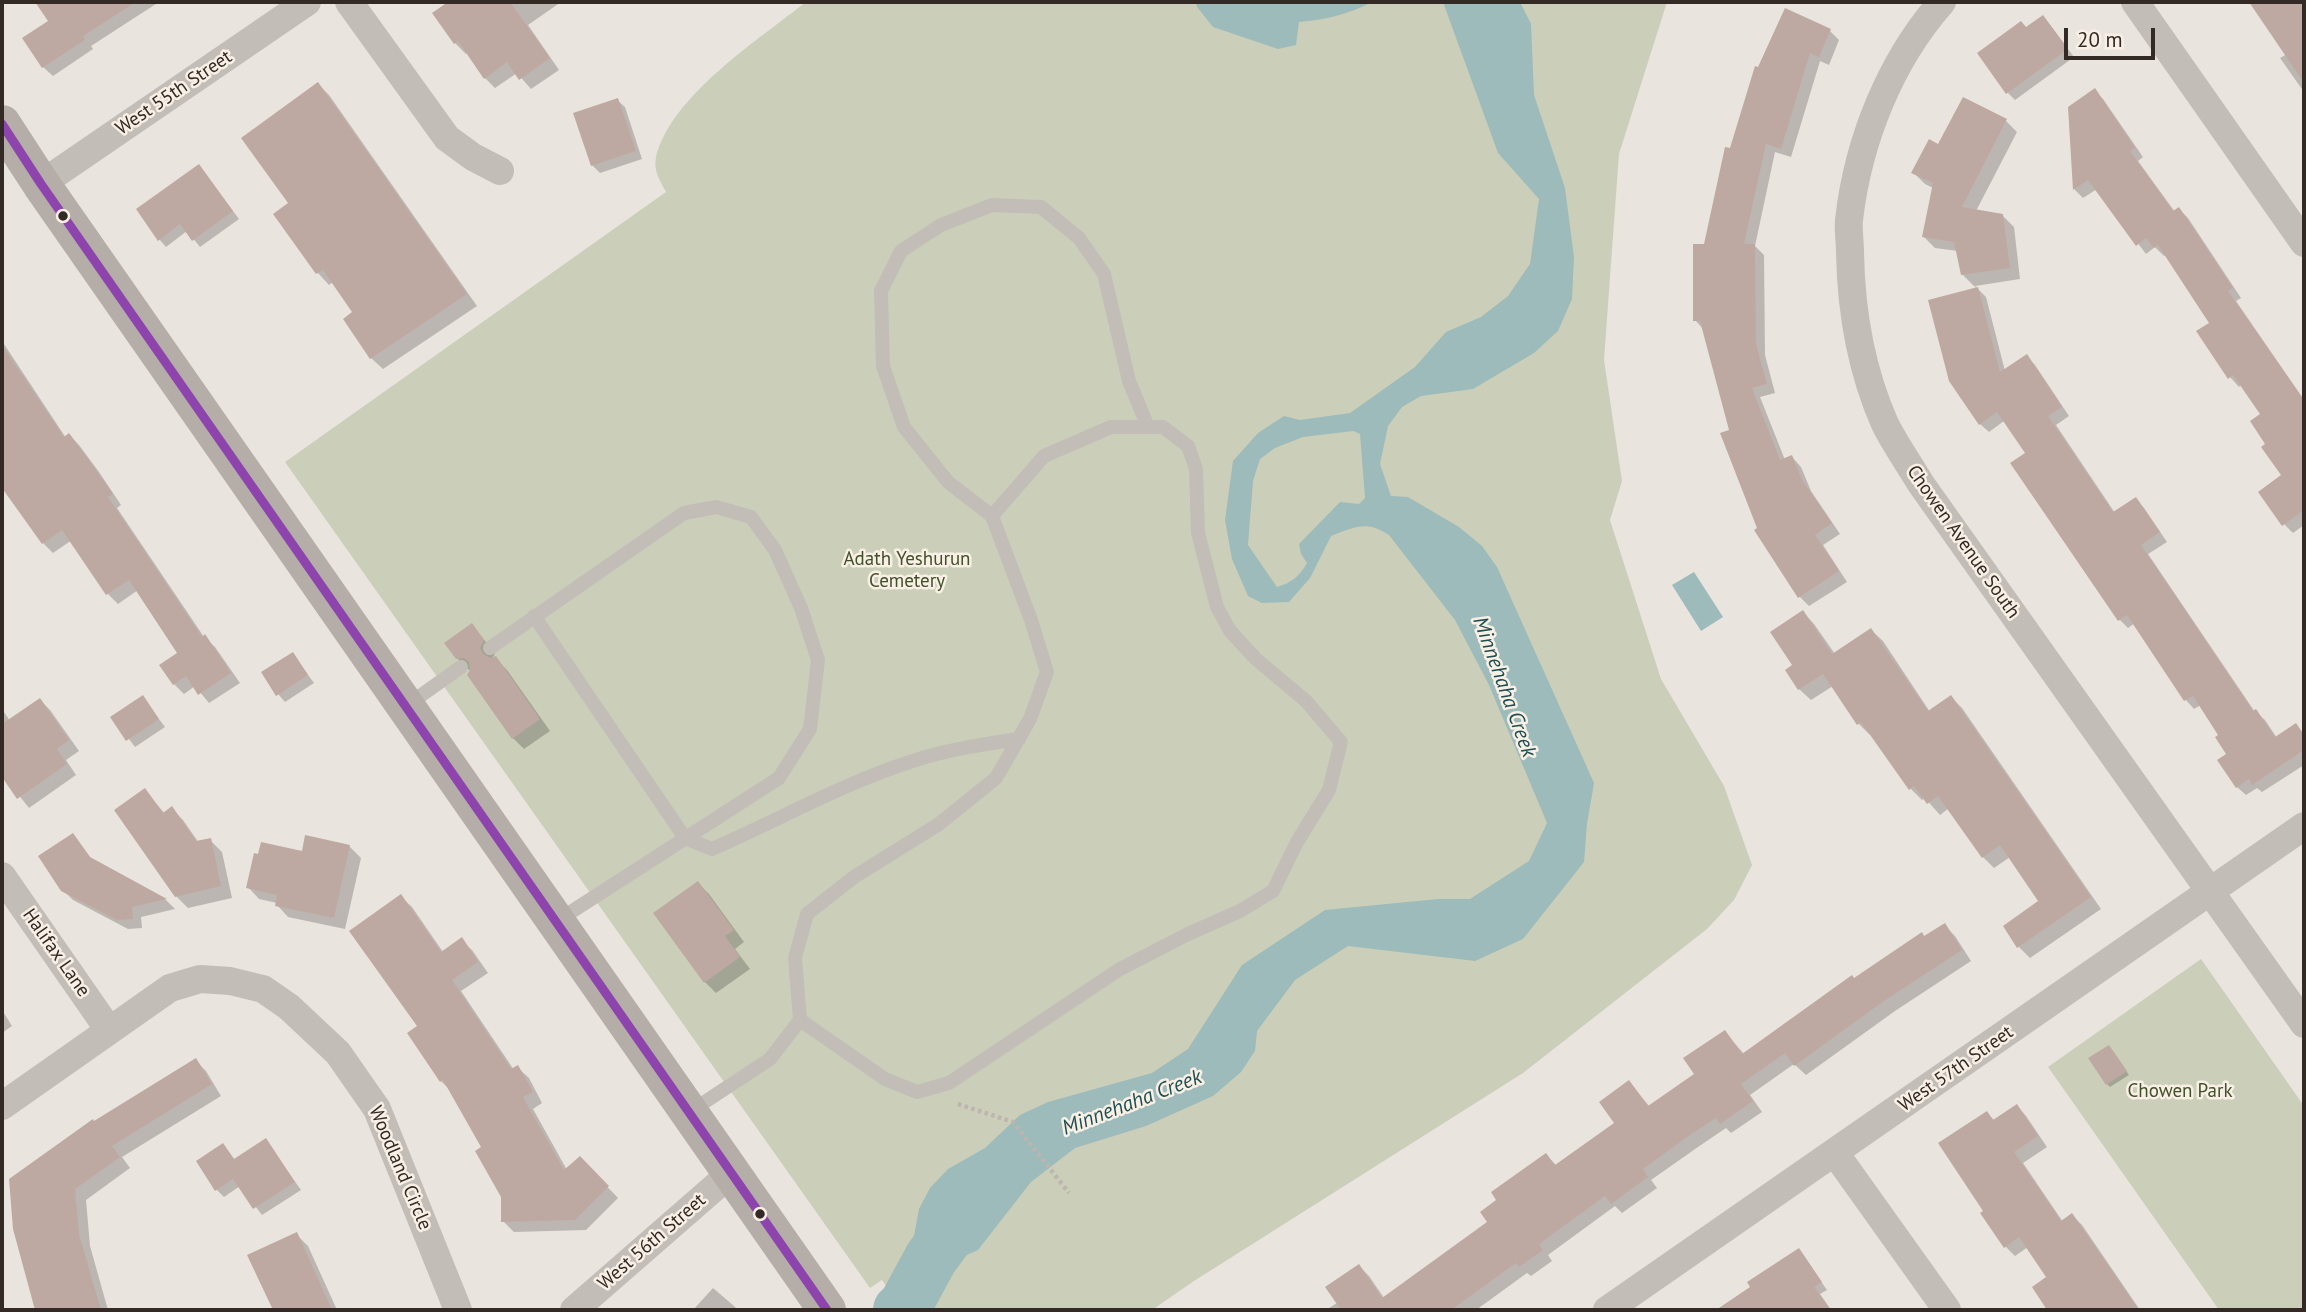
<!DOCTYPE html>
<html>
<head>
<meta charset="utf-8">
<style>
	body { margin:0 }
	#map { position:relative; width:2306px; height:1312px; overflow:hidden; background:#eae4de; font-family:"PT Sans",sans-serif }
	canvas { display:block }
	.frame { position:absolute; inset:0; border:4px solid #332a26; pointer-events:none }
	.scale { position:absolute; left:2064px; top:28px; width:91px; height:32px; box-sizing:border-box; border:4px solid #332a26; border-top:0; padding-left:9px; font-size:21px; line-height:24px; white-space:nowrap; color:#332a26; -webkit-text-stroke:5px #f8efe5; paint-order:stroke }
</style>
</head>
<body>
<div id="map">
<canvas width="2306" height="1312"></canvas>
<div class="frame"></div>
<div class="scale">20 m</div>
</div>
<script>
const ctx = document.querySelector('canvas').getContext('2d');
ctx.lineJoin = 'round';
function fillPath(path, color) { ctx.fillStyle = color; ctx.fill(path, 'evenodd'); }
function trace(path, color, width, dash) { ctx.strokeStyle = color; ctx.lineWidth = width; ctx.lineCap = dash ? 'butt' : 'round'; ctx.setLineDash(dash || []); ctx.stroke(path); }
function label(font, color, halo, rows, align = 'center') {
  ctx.font = font + ' "PT Sans",sans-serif'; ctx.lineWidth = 5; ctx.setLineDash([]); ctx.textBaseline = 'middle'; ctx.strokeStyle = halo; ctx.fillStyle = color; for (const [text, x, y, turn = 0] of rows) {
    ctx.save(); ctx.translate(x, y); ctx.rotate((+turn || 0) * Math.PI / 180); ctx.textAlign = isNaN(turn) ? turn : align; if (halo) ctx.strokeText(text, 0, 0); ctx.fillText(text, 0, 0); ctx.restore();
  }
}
fillPath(new Path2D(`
	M806 2H1667L1619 154 1604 360 1622 481 1610 520 1661 679 1724 786 1752 865 1734 900 1707 929 1523 1073 1194 1281 1152 1310H903L882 1280 870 1288 285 462 666 192C660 181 653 170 656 157 671 96 758 40 806 2Z
	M2201 959 2304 1106V1310H2219L2048 1067Z`), '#cbcfb9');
fillPath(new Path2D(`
	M1196 2H1372C1349 14 1325 20 1299 22L1296 45 1278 49 1213 27 1197 7Z
	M1443 2H1520L1531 24 1534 95 1565 188 1574 257 1572 299 1558 331 1534 353 1473 389 1421 396 1402 407 1388 426 1380 464 1391 496 1408 497 1459 527 1482 546 1497 567 1594 783 1587 824 1584 862 1523 939 1475 961 1348 946 1295 980 1257 1031 1255 1051 1241 1072 1213 1096 1146 1126 1075 1148 1031 1182 978 1250 939 1267 916 1263 914 1236 919 1209 930 1188 948 1169 985 1148 1020 1115 1048 1102 1152 1073 1188 1049 1242 965 1325 910 1438 899H1470L1529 861 1547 823 1489 685 1455 620 1389 535C1366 520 1355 527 1331 536L1310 578 1289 602 1262 603 1248 596 1232 559 1225 520 1233 461 1258 433 1284 416 1300 420 1350 413 1415 367 1446 332 1481 317 1508 296 1530 264 1539 199 1498 153ZM1353 431 1360 434 1365 498 1359 504 1340 502 1299 544 1301 554 1307 563C1300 576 1291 583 1277 587L1248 545 1253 481 1260 459 1275 448 1303 437Z
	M1694 572 1723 617 1701 631 1672 585Z`), '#9cbbba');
fillPath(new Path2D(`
	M54 2H159L91 46 93 49 53 76 43 67 50 21 42 9Z
	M451 2H486L488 4 491 2H561L528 25 559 70 531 89 517 73 495 88 485 78 468 52 466 54 455 43 434 13Z
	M2251 2H2304V92L2280 58 2287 54Z
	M2050 25 2074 57 2015 100 2008 93Z
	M1830 31 1839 40 1829 65 1820 61 1791 157 1775 152 1755 246 1764 255 1765 355 1775 393 1760 397 1785 460 1792 457 1801 467 1811 491 1840 534 1823 545 1847 582 1809 606 1800 597 1756 531 1759 529 1704 330 1695 320 1705 246 1756 68Z
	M318 84 329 95 477 306 383 369 371 358 354 313 333 282 329 285 318 273 275 214 291 203Z
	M2094 90 2103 99 2143 157 2138 161 2175 212 2179 209 2188 218 2241 298 2236 301 2304 400V525L2293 533 2284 524 2283 476 2267 444 2263 415 2242 384 2239 387 2230 377 2211 323 2166 255 2164 256 2155 247 2146 254 2097 189 2083 198 2075 190 2070 108Z
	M617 100 625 107 642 159 600 173 592 165Z
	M2006 121 2017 132 1976 211 2002 215 2014 227 2020 279 1975 286 1986 297 2005 371 2027 357 2035 365 2069 416 2056 425 2115 513 2136 499 2144 508 2167 542 2148 554 2255 712 2265 720 2277 738 2296 725 2304 734V765L2262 792 2257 788 2246 795 2237 787 2221 735 2201 705 2194 709 2186 700 2135 623 2128 628 2120 620 2028 453 2004 421 1989 432 1980 424 1977 289 1963 275 1958 251 1935 248 1924 237 1933 188 1925 184 1913 172 1939 146Z
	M199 166 239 219 200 247 187 231 166 247 159 239Z
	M2 341 66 438 69 435 79 445 99 472 121 505 117 508 204 637 215 647 240 683 209 703 195 686 184 694 174 684 180 653 138 590 118 604 108 594 72 540 53 553 43 543 8 494 14 490 2 472Z
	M1803 612 1814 624 1835 654 1871 630 1883 641 1930 712 1951 697 1962 708 2101 909 2030 958 2018 946 2041 902 2010 857 1994 868 1983 857 1949 808 1940 815 1925 798 1922 800 1911 789 1872 734 1870 735 1859 724 1833 686 1811 700 1799 689 1795 665Z
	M472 625 495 653 492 659 495 658 507 670 550 731 524 749 513 738 473 669 469 670 457 658Z
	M293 654 314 683 285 702 278 694Z
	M143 698 165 727 135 747 113 718Z
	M40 700 50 710 79 751 66 760 76 775 29 808 2 774V709L10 721Z
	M145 790 165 814 172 809 183 820 199 843 210 840 222 852 232 898 188 908 176 896Z
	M73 835 94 862 166 900 175 909 141 917 142 928 128 929 73 900 63 890Z
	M349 846 361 858 345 929 288 917 277 905V903L259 899 248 887 260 856 303 853Z
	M698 883 709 894 744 942 735 949 750 969 716 993 705 982Z
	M401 897 412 907 443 952 461 940 472 950 488 973 461 991 514 1070 518 1068 529 1078 542 1103 533 1109 567 1170 580 1158 618 1198 586 1230 514 1232 503 1221V1196L484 1148 451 1091 441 1081 420 1027Z
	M1944 925 1955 936 1971 961 1895 1011 1806 1075 1794 1064 1750 1095 1762 1112 1731 1133 1726 1128 1698 1147 1651 1180 1657 1188 1622 1213 1615 1206 1548 1255 1552 1261 1531 1276 1527 1273 1476 1310H1326L1337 1303 1359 1266 1369 1276 1384 1298 1489 1222 1546 1155 1557 1166 1617 1124 1629 1082 1650 1107 1697 1074 1725 1032 1744 1054 1855 980Z
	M2 1010 12 1026 2 1033Z
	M2112 1050 2129 1075 2110 1087 2107 1084Z
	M195 1060 206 1071 221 1096 122 1157 130 1168 86 1200 90 1246 108 1310H37L14 1229 94 1123Z
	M2017 1106 2026 1116 2047 1147 2023 1163 2063 1222 2072 1215 2082 1225 2140 1310H2049L2034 1288 2049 1278 2028 1247 2015 1256 2005 1246 1986 1211 1987 1113 1995 1121Z
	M266 1141 301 1190 262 1215 240 1186 224 1197 217 1190 223 1145 235 1160Z
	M296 1234 308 1246 337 1310H274L250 1255Z
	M1799 1250 1827 1290 1820 1294 1831 1310H1720L1753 1288Z
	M713 1288 734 1306 738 1310H693Z`), '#0003');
trace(new Path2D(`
	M900 1310 905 1306 931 1258 971 1204`), '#9cbbba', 54);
fillPath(new Path2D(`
	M35 2H136L83 36 85 40 42 68 22 38 48 21Z
	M448 2H510L550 58 519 80 507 62 484 79 458 41 454 44 432 13Z
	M2249 2H2304V83Z
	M1785 8 1831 29 1819 57 1810 53 1781 149 1766 144 1744 244H1755L1756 344 1767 384 1752 388 1780 460 1792 455 1802 480 1832 523 1815 535 1839 571 1798 598 1754 530 1757 528 1720 433 1729 430 1700 321H1693V244H1704L1725 147 1730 148 1755 66 1758 67Z
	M2043 15 2068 49 2006 94 1977 53 2021 21 2026 27Z
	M318 82 467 294 370 359 343 319 352 312 323 270 316 274 273 214 288 203 241 138Z
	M2095 88 2135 148 2130 151 2173 211 2179 207 2233 288 2228 291 2304 400V510L2282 526 2258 492 2281 475 2261 447 2265 444 2250 421 2260 414 2233 375 2228 379 2196 331 2209 323 2158 245 2154 248 2146 238 2136 246 2088 180 2073 190 2068 107Z
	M1963 97 2007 119 1962 207 2003 214 2010 268 1961 275 1954 242 1922 237 1933 183 1911 173 1929 139 1938 144Z
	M618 98 636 151 591 166 573 113Z
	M199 164 233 211 192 241 180 224 158 241 136 209Z
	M1978 287 2000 372 2027 354 2062 407 2048 416 2113 512 2136 497 2160 532 2141 545 2253 711 2256 709 2275 737 2296 723 2304 735V750L2252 785 2249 779 2236 788 2217 760 2226 754 2215 737 2218 735 2193 696 2184 701 2127 615 2118 621 2047 517 2010 463 2025 453 1997 412 1979 425 1949 381 1928 300Z
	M2 345 64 437 69 433 89 460 113 494 108 497 202 637 205 634 231 673 198 695 186 676 173 685 159 665 177 653 129 580 106 595 62 530 42 544 2 488Z
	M1803 610 1832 654 1871 628 1928 711 1951 695 2091 897 2017 948 2003 926 2038 901 2000 845 1982 858 1938 796 1927 804 1914 786 1909 790 1861 722 1857 725 1823 674 1798 690 1785 670 1792 665 1770 632Z
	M472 623 484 640 480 648 483 654 490 658 496 656 540 719 512 739 467 675 470 670 469 662 464 658 456 659 444 643Z
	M293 652 308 675 276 696 261 672Z
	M143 695 159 719 126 741 110 717Z
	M40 698 69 740 57 749 67 764 17 799 2 777V724Z
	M145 788 163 813 172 806 196 841 211 838 221 886 175 897 114 810Z
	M73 833 90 857 167 899 132 907 133 919 117 920 61 891 38 856Z
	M305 835 350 845 334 918 275 906 277 895 246 888 254 853 258 854 261 842 302 851Z
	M698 881 734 930 725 936 740 957 704 983 653 913Z
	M401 894 441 952 462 937 478 962 452 980 511 1069 518 1065 533 1092 523 1097 564 1170 580 1156 609 1186 575 1220 501 1222V1197L475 1151 481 1147 443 1080 440 1082 407 1033 417 1026 349 931Z
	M1945 923 1962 950 1884 1001 1794 1066 1785 1053 1741 1084 1753 1101 1720 1124 1716 1118 1687 1137 1643 1169 1648 1177 1611 1204 1605 1196 1539 1244 1543 1250 1519 1267 1516 1263 1451 1310H1341L1325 1287 1359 1264 1382 1298 1487 1222 1480 1212 1496 1200 1491 1192 1546 1153 1555 1165 1614 1123 1599 1102 1629 1080 1648 1106 1694 1074 1683 1058 1725 1030 1742 1054 1852 975 1854 978 1922 932 1924 936Z
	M2109 1045 2127 1071 2106 1085 2088 1058Z
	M196 1058 212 1084 112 1146 120 1157 75 1189 79 1234 101 1310H35L13 1229 9 1179 93 1119 94 1121Z
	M2017 1104 2038 1136 2014 1152 2061 1221 2072 1213 2139 1310H2047L2032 1287 2046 1277 2019 1237 2004 1248 1980 1213 1983 1211 1938 1143 1987 1111 1993 1120Z
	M266 1138 295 1182 253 1209 233 1179 215 1191 196 1161 223 1143 234 1159Z
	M297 1232 332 1310H273L247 1255Z
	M1799 1248 1822 1282 1814 1287 1831 1310H1716L1750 1287 1747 1282Z`), '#bda9a1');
trace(new Path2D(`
	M958 1104 1013 1122 1069 1193`), '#bcb5b0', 4.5, [3.5, 3.5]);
trace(new Path2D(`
	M992 516 948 482 904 427 883 366 881 291 901 251 941 225 992 205 1041 207 1079 238 1104 274 1129 381 1148 427
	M534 616 685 838 712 849C781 819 847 781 919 759 951 749 986 744 1019 739
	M490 648 684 513 716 507 751 517 775 550 801 608 818 660 810 729 779 778 557 921
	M406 706 461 667
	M691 1111 770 1059 800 1020 795 958 807 914 854 877 939 824 996 778 1030 719 1047 672 1031 620 992 516 1044 456 1111 427H1163L1188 446 1196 469 1198 533 1217 607 1230 631 1256 659 1306 701 1341 742 1329 790 1297 842 1273 891 1240 911 1188 934 1120 969 949 1083 917 1092 885 1079 800 1020`), '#c3bdb8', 14);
trace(new Path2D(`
	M349 2 447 138 473 157 500 171
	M1942 2C1890 61 1858 141 1849 220 1848 230 1850 242 1850 252 1851 311 1861 370 1885 424 1895 444 1909 464 1921 484L2304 1024
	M2135 2 2304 243
	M41 184 307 2
	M2 876 109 1030
	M2 1106 170 988 200 979 230 981 263 989 289 1007 338 1053 377 1109 458 1310
	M1835 1153 1947 1310
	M574 1310 730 1174
	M1607 1310 2304 826`), '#c3bdb8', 28);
trace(new Path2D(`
	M2 124 41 184 827 1310`), '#b4ada8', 38);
trace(new Path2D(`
	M2 124 41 184 827 1310`), '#8e44ad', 9);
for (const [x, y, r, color] of [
	[63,216,6,"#332a26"],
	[760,1214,6,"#332a26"]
]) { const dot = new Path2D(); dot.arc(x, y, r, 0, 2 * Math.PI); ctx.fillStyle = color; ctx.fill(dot); trace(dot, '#f8efe5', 2.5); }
label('19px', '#332a26', '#f8efe5', [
	["West 55th Street",174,93,-34],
	["Chowen Avenue South",1963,542,55],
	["Halifax Lane",56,953,55],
	["West 57th Street",1956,1069,-35],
	["Woodland Circle",400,1168,67],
	["West 56th Street",652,1242,-41]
]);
label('19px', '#43502c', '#f8efe5', [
	["Adath Yeshurun",907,560],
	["Cemetery",907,582],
	["Chowen Park",2180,1092]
]);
label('italic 21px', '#1f4e52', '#f8efe5', [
	["Minnehaha Creek",1504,687,70],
	["Minnehaha Creek",1132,1103,-21]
]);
</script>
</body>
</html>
